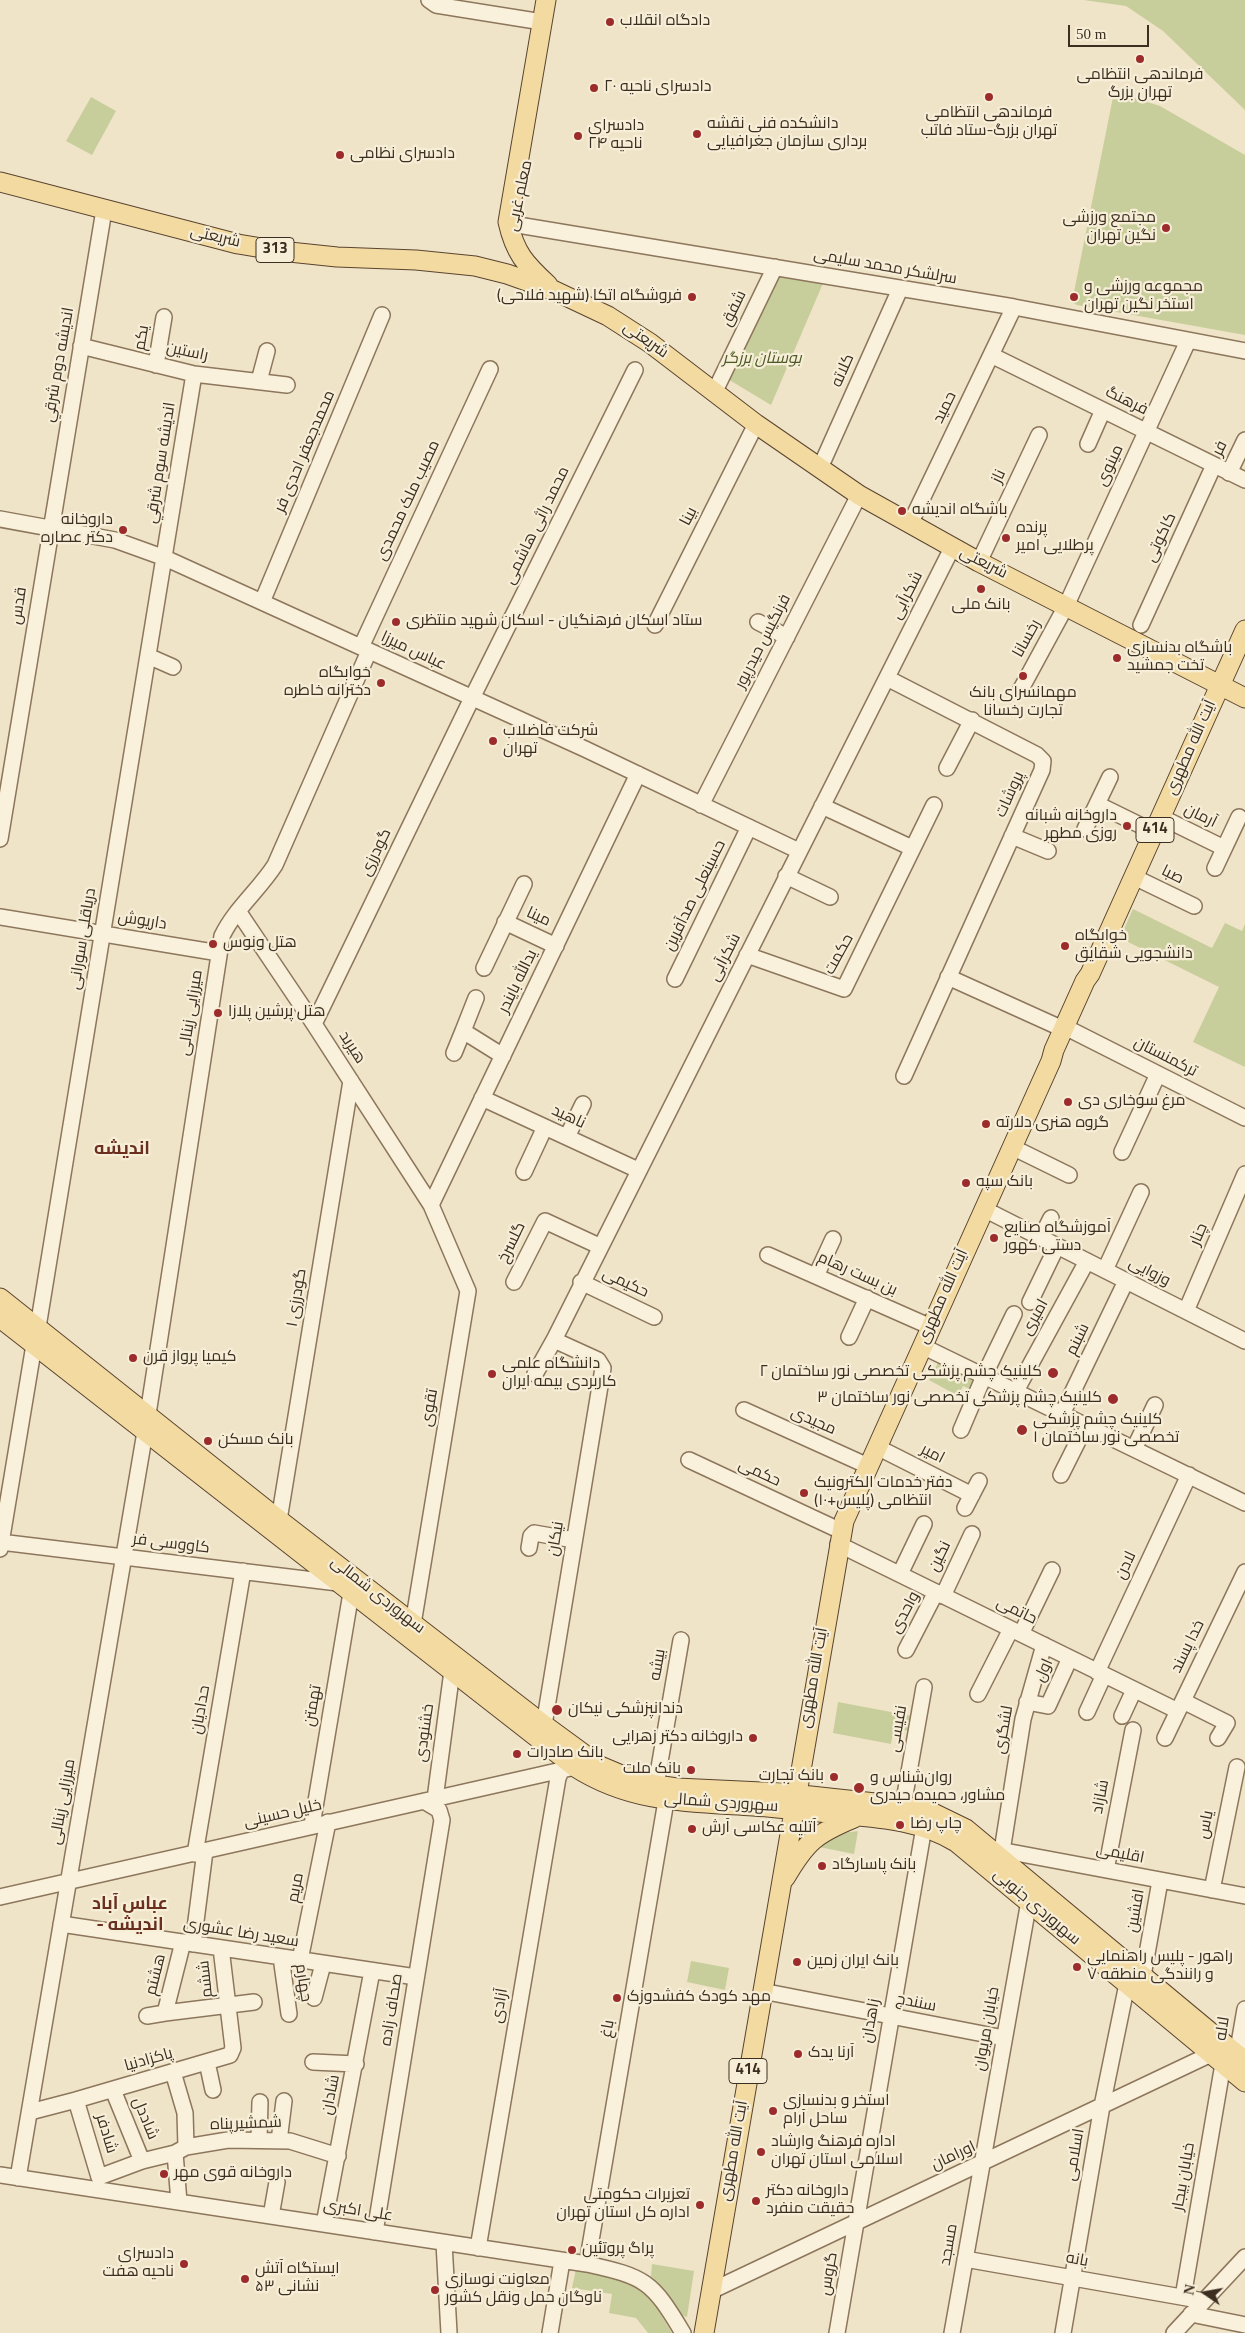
<!DOCTYPE html>
<html>
<head>
<meta charset="utf-8">
<style>
	body { margin:0 }
	#map { position:relative; width:1245px; height:2333px; overflow:hidden; background:#efe4c8; font-family:Georgia,serif }
	canvas { display:block }
	.north { position:absolute; left:1180px; top:2268px; width:50px; height:50px; -webkit-text-stroke:4px #f7eed8; paint-order:stroke; rotate:282deg; font-size:14px; font-weight:700; line-height:20px; text-align:center; color:#3c2e20 }
	.north::after { content:''; display:block; margin:auto; width:18px; height:22px; background:#3c2e20; clip-path:polygon(50% 0,100% 100%,50% 72%,0 100%) }
	.scale { position:absolute; left:1068px; top:25px; width:81px; height:22px; box-sizing:border-box; border:2px solid #3c2e20; border-top:0; padding-left:6px; font-size:15px; line-height:18px; white-space:nowrap; color:#3c2e20; -webkit-text-stroke:4px #f7eed8; paint-order:stroke }
</style>
</head>
<body>
<div id="map">
<canvas width="1245" height="2333"></canvas>
<div class="north">N</div>
<div class="scale">50 m</div>
</div>
<script>
const ctx = document.querySelector('canvas').getContext('2d');
ctx.lineJoin = 'round';
function fillPath(path, color) { ctx.fillStyle = color; ctx.fill(path, 'evenodd'); }
function trace(path, color, width, dash) { ctx.strokeStyle = color; ctx.lineWidth = width; ctx.lineCap = dash ? 'butt' : 'round'; ctx.setLineDash(dash || []); ctx.stroke(path); }
function label(font, color, halo, rows, align = 'center') {
  ctx.font = font + ' Georgia,Cairo,serif'; ctx.lineWidth = 4.5; ctx.setLineDash([]); ctx.textBaseline = 'middle'; ctx.strokeStyle = halo; ctx.fillStyle = color; for (const [text, x, y, turn = 0] of rows) {
    ctx.save(); ctx.translate(x, y); ctx.rotate((+turn || 0) * Math.PI / 180); ctx.textAlign = isNaN(turn) ? turn : align; if (halo) ctx.strokeText(text, 0, 0); ctx.fillText(text, 0, 0); ctx.restore();
  }
}
fillPath(new Path2D(`
	M1084 0H1245V110L1163 31 1126 6Z
	M1114 92 1160 106 1245 155V335L1077 305 1072 302Z
	M91 97 116 111 92 155 66 141Z
	M774 274 824 281 771 405 726 378Z
	M1133 909 1212 948 1225 923 1242 931 1245 924V1067L1193 1042 1219 987 1120 938Z
	M939 1361 981 1383 976 1392 963 1386 958 1396 929 1380Z
	M838 1702 912 1716 909 1731 894 1728 891 1744 833 1733Z
	M858 1831 854 1854 819 1847 835 1834Z
	M691 1961 729 1968 725 1990 687 1982Z
	M652 2264 694 2271 687 2317 680 2315 666 2292 651 2276Z
	M576 2269 632 2281 651 2298 672 2333H648L636 2318 609 2313 612 2294 572 2288Z`), '#c8ce9b');
const minor = new Path2D(`
	M429 0 436 5 536 21
	M518 225 1014 307 1245 351
	M81 346 194 374 287 385
	M991 355 1245 480
	M156 365 164 317
	M259 381 267 351
	M714 393 775 267
	M1088 444 1103 410
	M820 468 900 289
	M1229 473 1245 440
	M0 519 115 540 165 558 585 749 799 851
	M910 524 1014 307
	M979 562 1039 435
	M262 602 382 315
	M758 622 787 637
	M655 625 756 424
	M1141 625 1214 465
	M361 647 490 369
	M148 656 173 667
	M887 678 1037 755 1043 761 1042 770 904 1076
	M1021 689 1066 606 1188 341
	M947 768 972 720
	M1097 804 1154 832
	M701 805 859 495
	M822 806 912 848
	M1161 817 1224 848
	M1085 829 1110 777
	M1012 836 1048 851
	M0 839 104 210
	M1215 868 1239 817
	M786 876 830 897
	M1134 877 1194 906
	M238 911 314 1024 431 1205 468 1291 413 1624
	M0 917 219 953
	M505 922 556 946
	M747 955 844 989 934 805
	M484 968 524 884
	M948 977 1063 1029
	M675 979 749 827
	M476 998 463 1031 503 1056
	M314 1024 472 698 635 370
	M1069 1029 1245 1118
	M454 1053 463 1031
	M482 1098 638 1170
	M567 1137 583 1104
	M1012 1147 1069 1175
	M1122 1152 1158 1074
	M524 1172 545 1127
	M431 1205 638 774
	M984 1209 1245 1341
	M1041 1238 1051 1218
	M768 1255 931 1327
	M1105 1270 1141 1192
	M816 1276 833 1239
	M514 1282 545 1221 599 1246
	M581 1282 654 1317
	M1030 1302 1057 1246
	M1186 1311 1245 1174
	M38 1327 194 374
	M849 1337 867 1298
	M922 1346 1245 1503
	M535 1374 554 1340
	M1016 1391 1087 1261
	M744 1410 868 1466
	M148 1414 222 936C235 909 259 890 275 865L369 651
	M1062 1414 1126 1281
	M961 1430 984 1376 1014 1314
	M877 1447 972 1495
	M1134 1449 1155 1405
	M689 1460 841 1531
	M1061 1475 1086 1425
	M965 1508 979 1481
	M279 1520 351 1081
	M0 1542 338 1583
	M838 1544 1178 1711
	M529 1548 531 1536 534 1533 574 1540
	M0 1549 34 1345
	M900 1574 924 1524
	M943 1596 972 1534
	M1021 1634 1052 1570
	M906 1650 936 1592
	M1097 1672 1189 1475
	M978 1694 1011 1629
	M1183 1701 1227 1723 1218 1738
	M1027 1702 1048 1706 1070 1658
	M1087 1712 1104 1675
	M1122 1716 1134 1690
	M544 1725 603 1368 598 1360 554 1340 952 548
	M1165 1738 1245 1572
	M656 1785 681 1640
	M435 1799 452 1671
	M903 1806 924 1687
	M312 1825 351 1593
	M989 1848 1245 1896
	M1002 1851 1023 1719 1044 1645
	M195 1854 243 1571
	M1106 1870 1133 1730
	M1212 1890 1237 1767
	M0 1897 575 1767
	M61 1924 416 1977
	M183 1942 165 2013 254 2002
	M193 1944 205 1851
	M281 1957 289 2014
	M300 1960 328 1822
	M1143 1976 1160 1881
	M762 1991 1004 2038
	M314 1998 323 1964
	M147 2016 165 2013
	M1237 2055 1245 2009
	M207 2062 213 2090
	M313 2062 356 2064
	M173 2072 185 2113 186 2147
	M113 2090 142 2161
	M76 2100 99 2177 142 2161 175 2153 186 2147 228 2140 290 2141 338 2156
	M30 2112 76 2100 230 2055 233 2048 221 1948
	M259 2140 260 2102
	M279 2141 284 2101
	M175 2153 179 2202
	M0 2175 587 2264C646 2277 652 2281 683 2333
	M18 2178 145 1432
	M271 2216 277 2182
	M324 2224 372 1971
	M375 2232 442 1820 439 1810 424 1801
	M444 2243 449 2333
	M478 2248 558 1778 561 1771
	M965 2259 1204 2301
	M587 2264 666 1801
	M711 2291 1211 2054
	M1183 2297 1223 2064
	M1191 2314 1245 2325
	M550 2333 562 2261
	M837 2333 924 1827
	M952 2333 1029 1901
	M1063 2333 1102 2106 1127 1984
	M1174 2333 1245 2257`);
const major = new Path2D(`
	M546 0 508 222C515 253 525 264 548 285
	M0 182 238 244 280 251 337 257 416 260 475 266 507 274 555 291 608 316 650 343 756 424 859 495 979 562 1245 698
	M0 1298 279 1520 544 1725 600 1766 619 1774 656 1785 677 1788 783 1793 903 1806 929 1811 966 1829 1245 2061
	M0 1318 575 1767C631 1803 688 1802 753 1806 785 1808 816 1812 847 1815 885 1818 924 1822 956 1842L1245 2082
	M785 1878C806 1842 815 1834 854 1818
	M704 2333 844 1521 1051 1061 1054 1050 1085 981 1090 974 1245 630`);
trace(minor, '#8c765c', 18);
trace(major, '#5a4430', 21);
trace(minor, '#faf1dc', 15);
trace(major, '#f2daa0', 19);
for (const [x, y, r, color] of [
	[610,22,5,"#9c2c2b"],
	[1140,59,5,"#9c2c2b"],
	[594,88,5,"#9c2c2b"],
	[989,97,5,"#9c2c2b"],
	[697,134,5,"#9c2c2b"],
	[578,136,5,"#9c2c2b"],
	[340,155,5,"#9c2c2b"],
	[1166,228,5,"#9c2c2b"],
	[692,297,5,"#9c2c2b"],
	[1074,297,5,"#9c2c2b"],
	[902,511,5,"#9c2c2b"],
	[123,530,5,"#9c2c2b"],
	[1006,538,5,"#9c2c2b"],
	[981,589,5,"#9c2c2b"],
	[396,622,5,"#9c2c2b"],
	[1117,658,5,"#9c2c2b"],
	[1023,676,5,"#9c2c2b"],
	[381,683,5,"#9c2c2b"],
	[493,741,5,"#9c2c2b"],
	[1127,826,5,"#9c2c2b"],
	[213,944,5,"#9c2c2b"],
	[1065,946,5,"#9c2c2b"],
	[218,1013,5,"#9c2c2b"],
	[1068,1102,5,"#9c2c2b"],
	[986,1124,5,"#9c2c2b"],
	[966,1183,5,"#9c2c2b"],
	[994,1238,5,"#9c2c2b"],
	[133,1358,5,"#9c2c2b"],
	[1053,1373,6,"#9c2c2b"],
	[492,1374,5,"#9c2c2b"],
	[1113,1399,6,"#9c2c2b"],
	[1022,1430,6,"#9c2c2b"],
	[208,1441,5,"#9c2c2b"],
	[804,1493,5,"#9c2c2b"],
	[557,1710,6,"#9c2c2b"],
	[753,1738,5,"#9c2c2b"],
	[517,1754,5,"#9c2c2b"],
	[691,1770,5,"#9c2c2b"],
	[834,1777,5,"#9c2c2b"],
	[859,1788,6,"#9c2c2b"],
	[900,1825,5,"#9c2c2b"],
	[692,1829,5,"#9c2c2b"],
	[822,1866,5,"#9c2c2b"],
	[797,1962,5,"#9c2c2b"],
	[1077,1967,5,"#9c2c2b"],
	[617,1998,5,"#9c2c2b"],
	[798,2054,5,"#9c2c2b"],
	[773,2111,5,"#9c2c2b"],
	[761,2152,5,"#9c2c2b"],
	[164,2174,5,"#9c2c2b"],
	[756,2201,5,"#9c2c2b"],
	[700,2205,5,"#9c2c2b"],
	[572,2250,5,"#9c2c2b"],
	[184,2264,5,"#9c2c2b"],
	[245,2279,5,"#9c2c2b"],
	[435,2290,5,"#9c2c2b"]
]) { const dot = new Path2D(); dot.arc(x, y, r, 0, 2 * Math.PI); ctx.fillStyle = color; ctx.fill(dot); trace(dot, '#f7eed8', 2); }
for (const [x, y, w] of [
	[275,250,38],
	[1155,830,38],
	[748,2071,38]
]) { const box = new Path2D(); box.roundRect(x - w / 2, y - 12.5, w, 25, 4); ctx.fillStyle = '#f7eed8'; ctx.fill(box); trace(box, '#3c2e20', 1); }
label('bold 15px', '#3c2e20', null, [
	["313",275,250],
	["414",1155,830],
	["414",748,2071]
]);
label('16px', '#3c2e20', '#f7eed8', [
	["دادگاه انقلاب",620,22],
	["فرماندهی انتظامی",1140,76,"center"],
	["تهران بزرگ",1140,94,"center"],
	["دادسرای ناحیه ۲۰",604,88],
	["فرماندهی انتظامی",989,114,"center"],
	["تهران بزرگ-ستاد فاتب",989,132,"center"],
	["دانشکده فنی نقشه",707,125],
	["برداری سازمان جغرافیایی",707,143],
	["دادسرای",588,127],
	["ناحیه ۲۴",588,145],
	["دادسرای نظامی",350,155],
	["مجتمع ورزشی",1156,219,"right"],
	["نگین تهران",1156,237,"right"],
	["مجموعه ورزشی و",1084,288],
	["استخر نگین تهران",1084,306],
	["فروشگاه اتکا (شهید فلاحی)",682,297,"right"],
	["باشگاه اندیشه",912,511],
	["داروخانه",113,521,"right"],
	["دکتر عصاره",113,539,"right"],
	["پرنده",1016,529],
	["پرطلایی امیر",1016,547],
	["بانک ملی",981,606,"center"],
	["ستاد اسکان فرهنگیان - اسکان شهید منتظری",406,622],
	["باشگاه بدنسازى",1127,649],
	["تخت جمشيد",1127,667],
	["خوابگاه",371,674,"right"],
	["دخترانه خاطره",371,692,"right"],
	["مهمانسرای بانک",1023,694,"center"],
	["تجارت رخسانا",1023,712,"center"],
	["شرکت فاضلاب",503,732],
	["تهران",503,750],
	["داروخانه شبانه",1117,817,"right"],
	["روزی مطهر",1117,835,"right"],
	["خوابگاه",1075,937],
	["دانشجویی شقایق",1075,955],
	["هتل ونوس",223,944],
	["هتل پرشین پلازا",228,1013],
	["مرغ سوخاری دی",1078,1102],
	["گروه هنری دلارته",996,1124],
	["بانک سپه",976,1183],
	["آموزشگاه صنایع",1004,1229],
	["دستی کهور",1004,1247],
	["کیمیا پرواز قرن",143,1358],
	["دانشگاه علمی",502,1365],
	["کاربردی بیمه ایران",502,1383],
	["کلینیک چشم پزشکی تخصصی نور ساختمان ۲",1042,1373,"right"],
	["کلینیک چشم پزشکی تخصصی نور ساختمان ۳",1102,1399,"right"],
	["کلینیک چشم پزشکی",1033,1421],
	["تخصصی نور ساختمان ۱",1033,1439],
	["بانک مسکن",218,1441],
	["دفتر خدمات الکترونیک",814,1484],
	["انتظامی (پلیس+۱۰)",814,1502],
	["دندانپزشکی نیکان",568,1710],
	["داروخانه دکتر زهرایی",743,1738,"right"],
	["بانک صادرات",527,1754],
	["بانک ملت",681,1770,"right"],
	["بانک تجارت",824,1777,"right"],
	["روان‌شناس و",870,1779],
	["مشاور، حمیده حیدری",870,1797],
	["چاپ رضا",910,1825],
	["آتلیه عکاسی آرش",702,1829],
	["بانک پاسارگاد",832,1866],
	["راهور - پلیس راهنمایی",1087,1958],
	["و رانندگی منطقه ۷",1087,1976],
	["بانک ایران زمین",807,1962],
	["مهد کودک کفشدوزک",627,1998],
	["آرنا یدک",808,2054],
	["استخر و بدنسازی",783,2102],
	["ساحل آرام",783,2120],
	["اداره فرهنگ وارشاد",771,2143],
	["اسلامی استان تهران",771,2161],
	["داروخانه قوی مهر",174,2174],
	["داروخانه دکتر",766,2192],
	["حقیقت منفرد",766,2210],
	["تعزیرات حکومتی",690,2196,"right"],
	["اداره کل استان تهران",690,2214,"right"],
	["پراگ پروتئین",582,2250],
	["دادسرای",174,2255,"right"],
	["ناحیه هفت",174,2273,"right"],
	["ایستگاه آتش",255,2270],
	["نشانی ۵۳",255,2288],
	["معاونت نوسازی",445,2281],
	["ناوگان حمل ونقل کشور",445,2299]
], 'left');
label('16px', '#3c2e20', '#f7eed8', [
	["معلم غربی",521,196,-78],
	["شریعتی",215,238,13],
	["سرلشکر محمد سلیمی",885,268,10],
	["شفق",735,309,-64],
	["یکم",143,338,-80],
	["شریعتی",645,341,35],
	["راستین",187,353,12],
	["انديشه دوم شرقي",60,365,-80],
	["کلاته",844,371,-66],
	["فرهنگ",1126,402,26],
	["حمید",946,408,-64],
	["فر",1221,449,-64],
	["محمدجعفر احدی فر",306,452,-67],
	["اندیشه سوم شرقي",162,463,-81],
	["مینوی",1111,466,-65],
	["ناز",1000,477,-65],
	["مصیب ملک محمدی",409,501,-65],
	["بینا",690,517,-63],
	["محمد راثی هاشمی",538,526,-64],
	["کاکوتی",1162,538,-65],
	["شریعتی",983,564,27],
	["شکرآبی",908,596,-63],
	["قدس",20,606,-81],
	["رخسانا",1028,639,-61],
	["فرنگیس حیدرپور",764,642,-63],
	["عباس میرزا",413,652,25],
	["آیت الله مطهری",1192,748,-66],
	["پروشات",1011,795,-66],
	["آرمان",1200,817,26],
	["گودرزی",377,853,-64],
	["صبا",1172,876,26],
	["حسینعلی صدآفرین",696,896,-64],
	["مینا",538,918,25],
	["داریوش",142,922,9],
	["دریاقلی سورانی",84,939,-81],
	["حکمت",840,955,-61],
	["شکرآبی",726,958,-63],
	["یدالله بایندر",519,982,-64],
	["میرزایی زینالی",192,1013,-81],
	["هیربد",351,1048,57],
	["ترکمنستان",1165,1058,27],
	["ناهید",568,1118,25],
	["چنار",1200,1235,-67],
	["گلسرخ",513,1243,-64],
	["وزوایی",1149,1273,27],
	["بن بست رهام",857,1275,24],
	["حکیمی",625,1284,25],
	["آیت الله مطهری",944,1297,-66],
	["گودرزی ۱",298,1298,-81],
	["امیری",1036,1318,-61],
	["شبنم",1079,1340,-64],
	["تقوی",431,1408,-81],
	["مجیدی",813,1422,24],
	["امیر",932,1455,27],
	["حکمی",759,1474,25],
	["نیکان",557,1539,-80],
	["کاووسی فر",171,1545,7],
	["نگین",941,1557,-64],
	["لادن",1127,1566,-65],
	["سهروردی شمالی",377,1596,38],
	["حاتمی",1016,1612,26],
	["واحدی",906,1613,-62],
	["خدا پسند",1189,1647,-64],
	["بیشه",659,1665,-80],
	["اول",1045,1671,-66],
	["آیت الله مطهری",815,1678,-80],
	["تهمتن",314,1706,-80],
	["حدادیان",202,1710,-80],
	["نفیسی",899,1729,-80],
	["لشگری",1005,1730,-80],
	["خشنودی",426,1733,-82],
	["شازاد",1102,1797,-79],
	["میرزایی زینالی",64,1802,-80],
	["سهروردی شمالی",721,1804,4],
	["خلیل حسینی",283,1815,-13],
	["یاس",1207,1825,-79],
	["اقلیمی",1120,1855,11],
	["مریم",297,1888,-79],
	["سهروردی جنوبی",1036,1908,40],
	["افشین",1137,1911,-80],
	["سعید رضا عشوری",241,1934,9],
	["هشتم",157,1975,-76],
	["ششم",207,1979,-96],
	["چهارم",302,1983,81],
	["سنندج",916,2004,11],
	["آزادی",501,2006,-80],
	["صحاف زاده",393,2010,-81],
	["زاهدان",872,2021,-80],
	["باغ",609,2029,-80],
	["خیابان مریوان",988,2029,-80],
	["لاله",1224,2029,-81],
	["پاکزادنیا",149,2061,-16],
	["شادان",332,2095,-79],
	["شاددل",144,2119,68],
	["شمشیرپناه",246,2125,-2],
	["شادفر",105,2134,73],
	["آیت الله مطهری",735,2151,-80],
	["اسلامی",1076,2155,-80],
	["اورامان",954,2157,-25],
	["خیابان بیجار",1185,2177,-80],
	["علی‌ اکبری",358,2212,9],
	["مسجد",950,2245,-80],
	["بانه",1077,2261,10],
	["گروس",830,2274,-80]
]);
label('italic 16px', '#4c5926', '#f7eed8', [
	["بوستان برزگر",762,360]
]);
label('bold 18px', '#6a2f1f', '#f7eed8', [
	["اندیشه",122,1150],
	["عباس آباد",130,1905],
	["- اندیشه",130,1926]
]);
</script>
</body>
</html>
